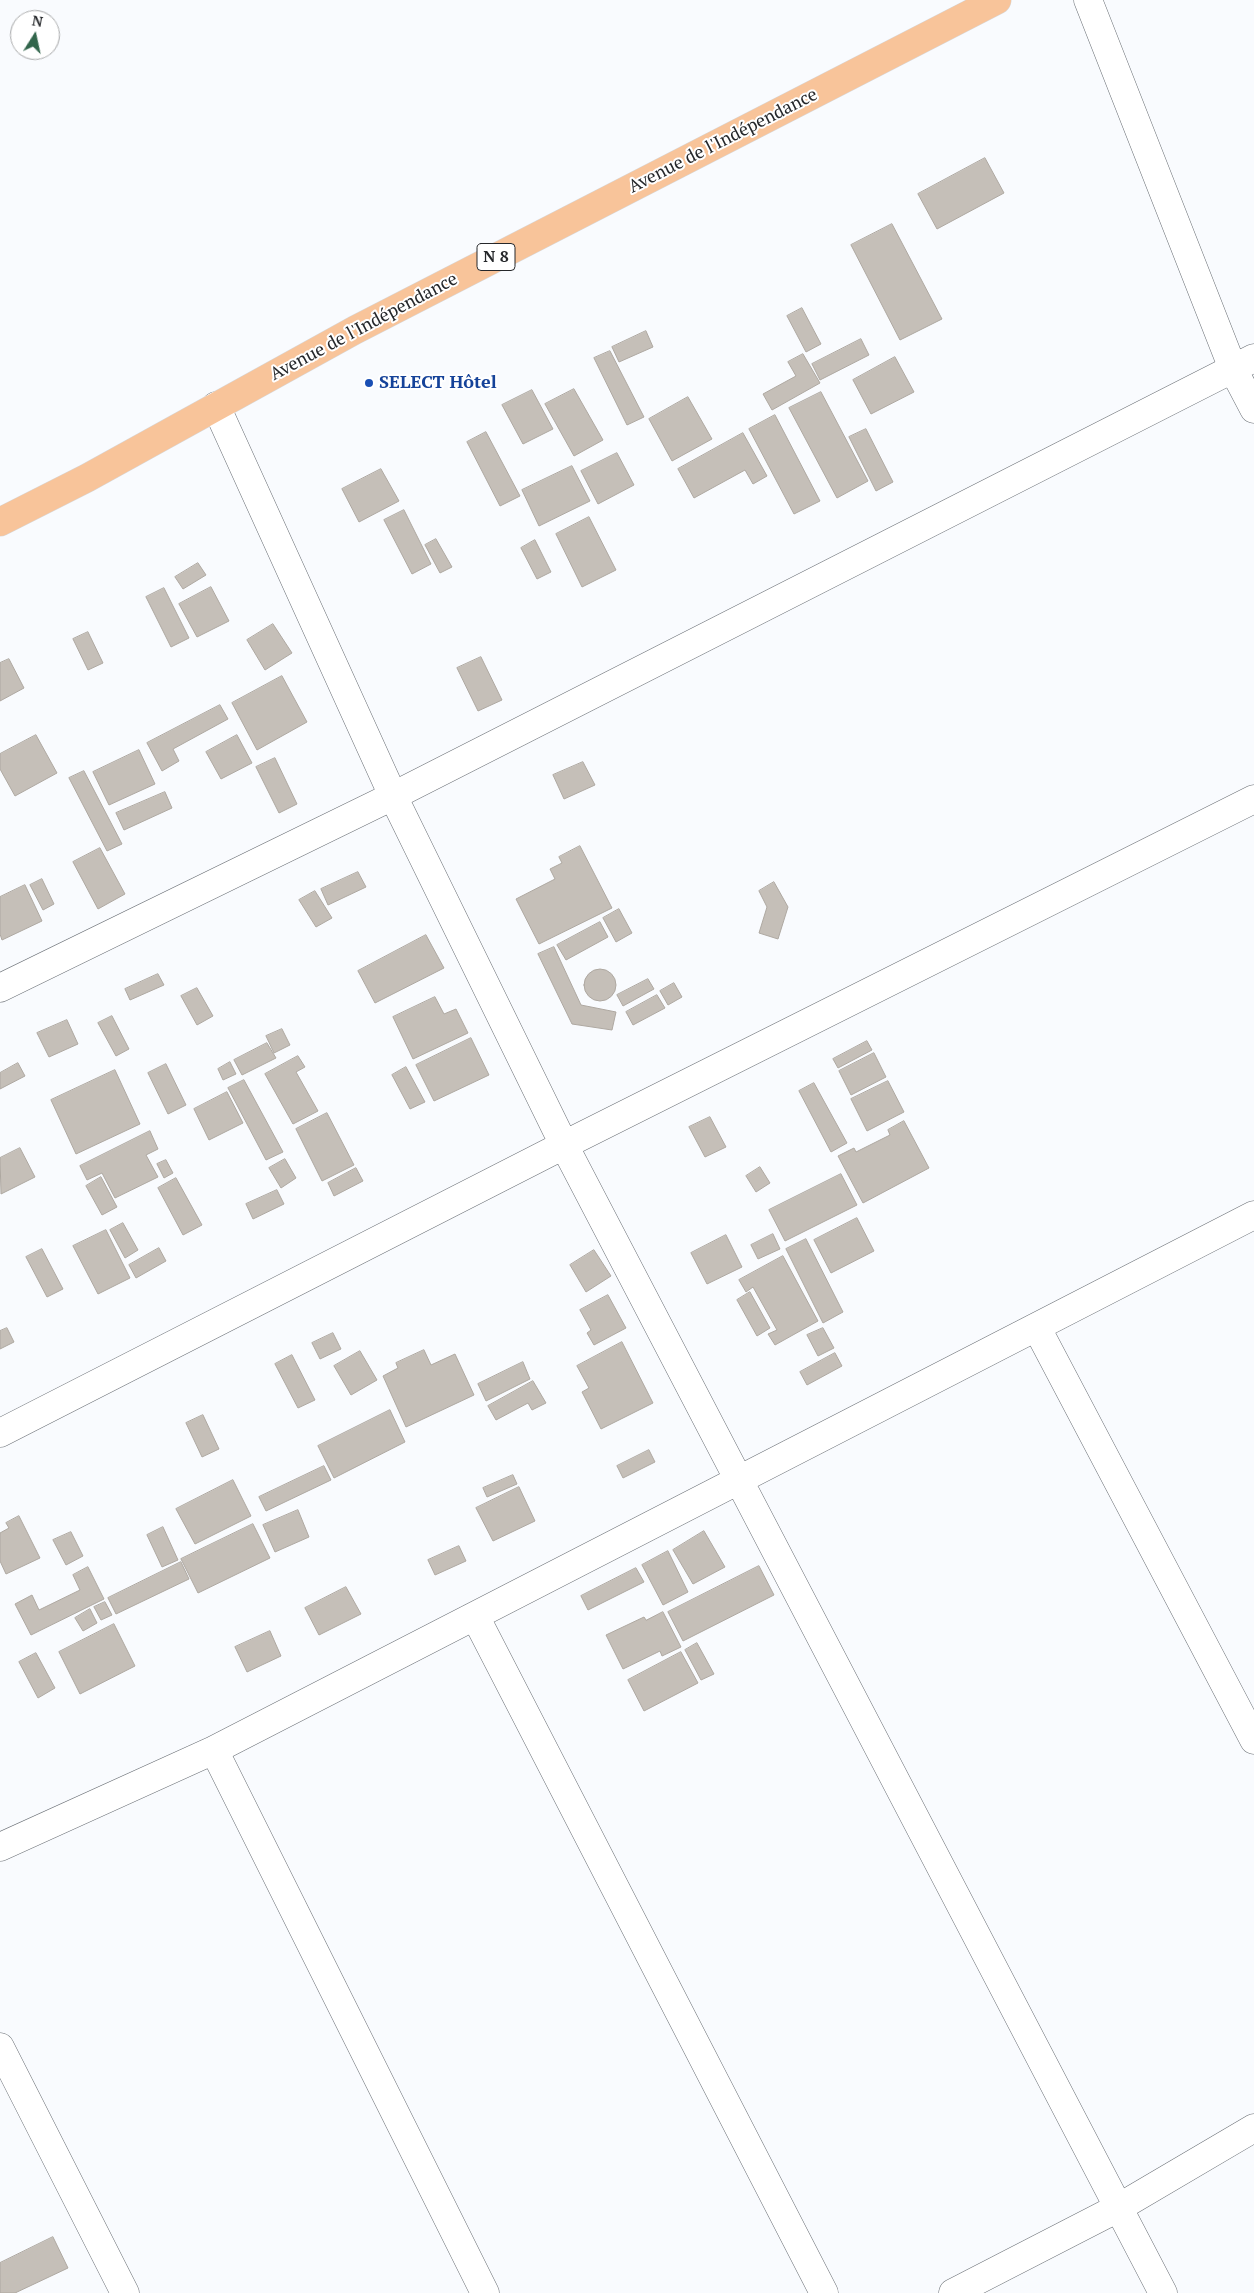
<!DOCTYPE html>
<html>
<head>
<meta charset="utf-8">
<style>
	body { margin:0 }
	#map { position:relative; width:1254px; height:2293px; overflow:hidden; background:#f9fbfe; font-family:"PT Serif",serif }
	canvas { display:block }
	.north { position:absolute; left:10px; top:10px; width:50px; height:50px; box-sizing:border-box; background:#fff; border:1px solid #a8a9aa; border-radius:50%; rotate:10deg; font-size:14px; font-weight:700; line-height:20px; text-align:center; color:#25272a }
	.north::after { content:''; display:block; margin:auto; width:18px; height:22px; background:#31654b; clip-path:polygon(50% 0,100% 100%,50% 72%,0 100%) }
</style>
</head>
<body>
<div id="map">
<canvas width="1254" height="2293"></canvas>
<div class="north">N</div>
</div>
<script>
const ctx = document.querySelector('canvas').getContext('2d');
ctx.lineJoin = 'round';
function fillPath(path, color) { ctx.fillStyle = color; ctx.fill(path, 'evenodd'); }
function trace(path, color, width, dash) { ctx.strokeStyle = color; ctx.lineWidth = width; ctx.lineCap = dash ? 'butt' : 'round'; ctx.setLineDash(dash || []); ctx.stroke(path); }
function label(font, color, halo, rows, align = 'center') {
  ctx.font = font + ' "PT Serif",serif'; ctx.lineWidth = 4; ctx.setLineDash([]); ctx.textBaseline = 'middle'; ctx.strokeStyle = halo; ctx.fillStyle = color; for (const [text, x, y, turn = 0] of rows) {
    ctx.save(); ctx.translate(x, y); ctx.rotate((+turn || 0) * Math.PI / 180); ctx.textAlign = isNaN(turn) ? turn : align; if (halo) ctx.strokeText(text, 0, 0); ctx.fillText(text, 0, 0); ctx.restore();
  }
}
const building = new Path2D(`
	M985 158 1004 193 937 229 918 194Z
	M892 224 942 319 900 340 851 245Z
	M802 308 821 344 806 352 787 316Z
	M646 331 653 347 619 362 612 347Z
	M861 339 869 355 820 380 812 364Z
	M610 351 644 417 627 425 594 358Z
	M803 354 820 383 772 410 763 394 796 376 788 362Z
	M895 357 914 392 871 414 853 380Z
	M574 389 603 440 574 456 545 404Z
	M532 390 553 429 523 444 502 405Z
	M821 392 868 481 837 498 789 408Z
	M688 397 712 439 672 461 649 419Z
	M775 415 820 501 794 514 749 429Z
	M866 429 893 482 876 491 849 437Z
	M486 432 520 496 500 506 467 442Z
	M743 433 767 476 753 484 745 470 694 498 678 469Z
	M617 453 634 485 598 504 581 471Z
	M572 466 590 501 539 526 522 490Z
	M381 469 399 501 359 522 342 489Z
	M404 510 431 564 412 574 384 520Z
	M589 517 616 570 582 587 556 534Z
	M436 539 452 567 440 573 425 545Z
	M535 540 551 572 537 579 521 548Z
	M198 563 206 575 183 589 175 577Z
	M211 587 229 621 197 637 179 604Z
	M164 588 189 638 171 647 146 597Z
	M273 624 292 653 265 670 247 640Z
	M88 632 103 663 88 670 73 639Z
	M481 657 502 700 478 711 457 668Z
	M9 659 24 688 0 701V663Z
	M282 676 307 722 257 750 232 703Z
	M220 705 228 719 173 749 179 761 162 771 147 743Z
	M36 735 57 773 15 796 0 769V754Z
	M237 735 252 763 221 779 206 752Z
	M139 750 155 784 109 805 93 772Z
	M275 758 297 804 279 813 256 767Z
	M583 762 595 785 564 799 553 775Z
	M84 771 122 844 107 851 69 778Z
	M165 792 172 808 124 830 116 813Z
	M580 846 612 908 539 944 516 899 555 879 550 869 562 863 559 857Z
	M100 848 125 894 98 909 73 862Z
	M358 872 366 887 328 905 321 889Z
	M42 879 54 904 43 910 30 885Z
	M774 882 788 907 778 939 759 933 767 907 759 891Z
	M25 885 42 921 2 940 0 934V897Z
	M315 891 332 918 316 927 299 900Z
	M619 909 632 933 616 942 603 918Z
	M600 922 608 937 566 960 557 945Z
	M426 935 444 968 375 1003 358 971Z
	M554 947 581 1005 616 1012 612 1030 572 1024 538 954Z
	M584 985a16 16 0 1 1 32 0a16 16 0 1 1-32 0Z
	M158 974 164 985 130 1000 125 989Z
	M648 979 654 989 623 1006 617 995Z
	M674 983 682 997 668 1005 660 991Z
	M197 988 213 1016 197 1025 181 996Z
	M657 995 665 1008 633 1025 626 1012Z
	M435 997 444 1014 456 1009 468 1033 413 1059 393 1017Z
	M112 1016 129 1049 116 1056 98 1023Z
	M67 1020 78 1044 49 1057 37 1033Z
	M282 1029 290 1045 274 1053 266 1036Z
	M471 1038 489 1075 434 1101 416 1065Z
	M867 1041 872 1050 838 1068 833 1059Z
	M267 1043 276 1058 242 1075 234 1060Z
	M874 1053 886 1077 851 1095 839 1071Z
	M298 1056 305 1067 296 1072 318 1111 293 1124 265 1074Z
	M230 1062 236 1074 223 1080 218 1069Z
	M18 1063 25 1076 0 1089V1073Z
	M166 1064 186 1105 168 1114 148 1073Z
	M406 1067 425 1102 410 1109 392 1075Z
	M115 1070 140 1124 76 1154 51 1100Z
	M244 1080 283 1152 266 1160 228 1088Z
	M888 1081 904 1112 867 1131 851 1099Z
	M814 1083 847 1143 831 1152 799 1091Z
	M227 1092 243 1123 209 1140 194 1109Z
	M327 1113 354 1165 322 1181 296 1129Z
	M710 1117 726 1147 705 1157 689 1127Z
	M904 1121 929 1168 863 1203 838 1156 854 1148 856 1152 890 1135 888 1130Z
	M150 1131 158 1149 146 1155 158 1177 115 1198 102 1173 87 1180 80 1166Z
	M20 1148 35 1177 1 1194 0 1158Z
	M285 1159 296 1178 281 1188 269 1168Z
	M166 1160 173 1173 164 1178 157 1164Z
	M760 1167 770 1183 756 1192 746 1176Z
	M356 1168 363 1181 334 1196 328 1183Z
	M841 1174 857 1205 785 1241 769 1210Z
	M101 1177 117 1207 102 1215 86 1186Z
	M176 1178 202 1225 183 1235 158 1188Z
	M277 1190 284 1204 253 1219 246 1204Z
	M857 1218 874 1251 831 1273 814 1240Z
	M123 1223 138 1250 125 1258 110 1230Z
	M106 1230 130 1278 98 1294 73 1246Z
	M773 1234 780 1249 758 1259 751 1245Z
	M726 1235 742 1267 707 1284 691 1253Z
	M806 1239 843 1312 823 1323 786 1249Z
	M159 1248 166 1261 136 1278 129 1265Z
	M42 1249 63 1289 47 1297 26 1257Z
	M594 1250 611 1276 586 1292 570 1265Z
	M783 1256 818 1321 775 1345 768 1334 777 1330 753 1287 746 1292 739 1280Z
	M750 1292 770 1328 757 1336 737 1300Z
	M608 1295 626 1328 594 1345 587 1333 591 1330 580 1310Z
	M7 1328 14 1342 0 1349V1331Z
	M823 1328 834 1348 818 1356 807 1335Z
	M333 1333 341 1349 320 1359 312 1343Z
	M622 1342 653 1403 601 1429 582 1392 589 1388 577 1366Z
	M424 1350 431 1365 455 1354 474 1395 406 1427 383 1376 398 1368 396 1363Z
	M360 1351 377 1380 351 1395 334 1366Z
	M835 1353 842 1366 807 1385 800 1372Z
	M292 1355 315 1400 298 1408 275 1364Z
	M523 1362 530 1379 486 1401 478 1384Z
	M533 1381 546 1403 532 1410 528 1403 496 1420 488 1406Z
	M390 1410 405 1442 334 1478 318 1446Z
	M203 1415 219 1449 202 1457 186 1423Z
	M649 1450 655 1462 623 1478 617 1466Z
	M324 1466 331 1480 266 1511 259 1497Z
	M513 1475 517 1484 487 1497 483 1488Z
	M233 1480 251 1516 195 1544 176 1509Z
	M519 1487 535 1521 493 1541 476 1508Z
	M298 1510 309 1537 275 1552 263 1525Z
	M19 1516 40 1558 6 1574 0 1561V1533L9 1528 6 1523Z
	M253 1524 270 1558 198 1593 181 1559Z
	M163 1527 178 1560 162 1567 147 1535Z
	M704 1531 725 1567 693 1584 673 1550Z
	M71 1532 83 1556 66 1565 53 1540Z
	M459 1546 466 1561 435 1575 428 1560Z
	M668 1551 688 1592 663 1605 642 1565Z
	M181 1562 189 1579 116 1614 108 1598Z
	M759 1566 774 1595 683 1641 668 1612Z
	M88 1567 104 1599 31 1635 15 1604 32 1595 39 1610 80 1590 73 1575Z
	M636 1568 644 1582 588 1610 581 1596Z
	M346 1587 361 1614 319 1635 305 1608Z
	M105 1602 112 1615 101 1620 94 1607Z
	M90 1609 97 1623 83 1631 75 1618Z
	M663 1612 681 1647 662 1656 660 1651 623 1669 606 1635 644 1617 646 1620Z
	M114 1624 135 1666 80 1694 59 1652Z
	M270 1631 281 1656 247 1672 235 1647Z
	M697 1643 714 1674 701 1680 685 1650Z
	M681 1652 698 1683 644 1711 628 1680Z
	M36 1653 55 1688 38 1698 19 1662Z
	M53 2237 68 2268 15 2293H0V2263Z`);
fillPath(building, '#c5bfb8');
trace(building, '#aea8a1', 1);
const minor = new Path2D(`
	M1088 0 1233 369 1254 409
	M216 406 393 796 564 1145 1163 2293
	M0 988 393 796 1254 358
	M1037 1328 1254 1740
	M0 1433 564 1145 1254 799
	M475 1616 824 2293
	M214 1750 485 2293
	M0 1847 214 1750 1254 1215
	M0 2047 125 2293
	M953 2293 1118 2208 1254 2128`);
const trunk = new Path2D(`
	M0 522 87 478 355 330 997 0`);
trace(minor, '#6b7076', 29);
trace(trunk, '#d8d8d9', 29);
trace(minor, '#fff', 28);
trace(trunk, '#f8c49a', 28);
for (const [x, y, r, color] of [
	[369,383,5,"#1a4fb4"]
]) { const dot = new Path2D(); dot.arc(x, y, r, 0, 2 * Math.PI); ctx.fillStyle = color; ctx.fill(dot); trace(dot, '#fff', 2); }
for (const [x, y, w] of [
	[496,257,38]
]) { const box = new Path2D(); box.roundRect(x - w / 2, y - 13.5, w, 27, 4); ctx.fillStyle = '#fff'; ctx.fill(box); trace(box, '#25272a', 1); }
label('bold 16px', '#25272a', null, [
	["N 8",496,257]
]);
label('18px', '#25272a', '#fff', [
	["Avenue de l'Indépendance",723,141,-27],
	["Avenue de l'Indépendance",364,327,-28]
]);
label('bold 18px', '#164399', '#fff', [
	["SELECT Hôtel",379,383]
], 'left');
</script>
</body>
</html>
